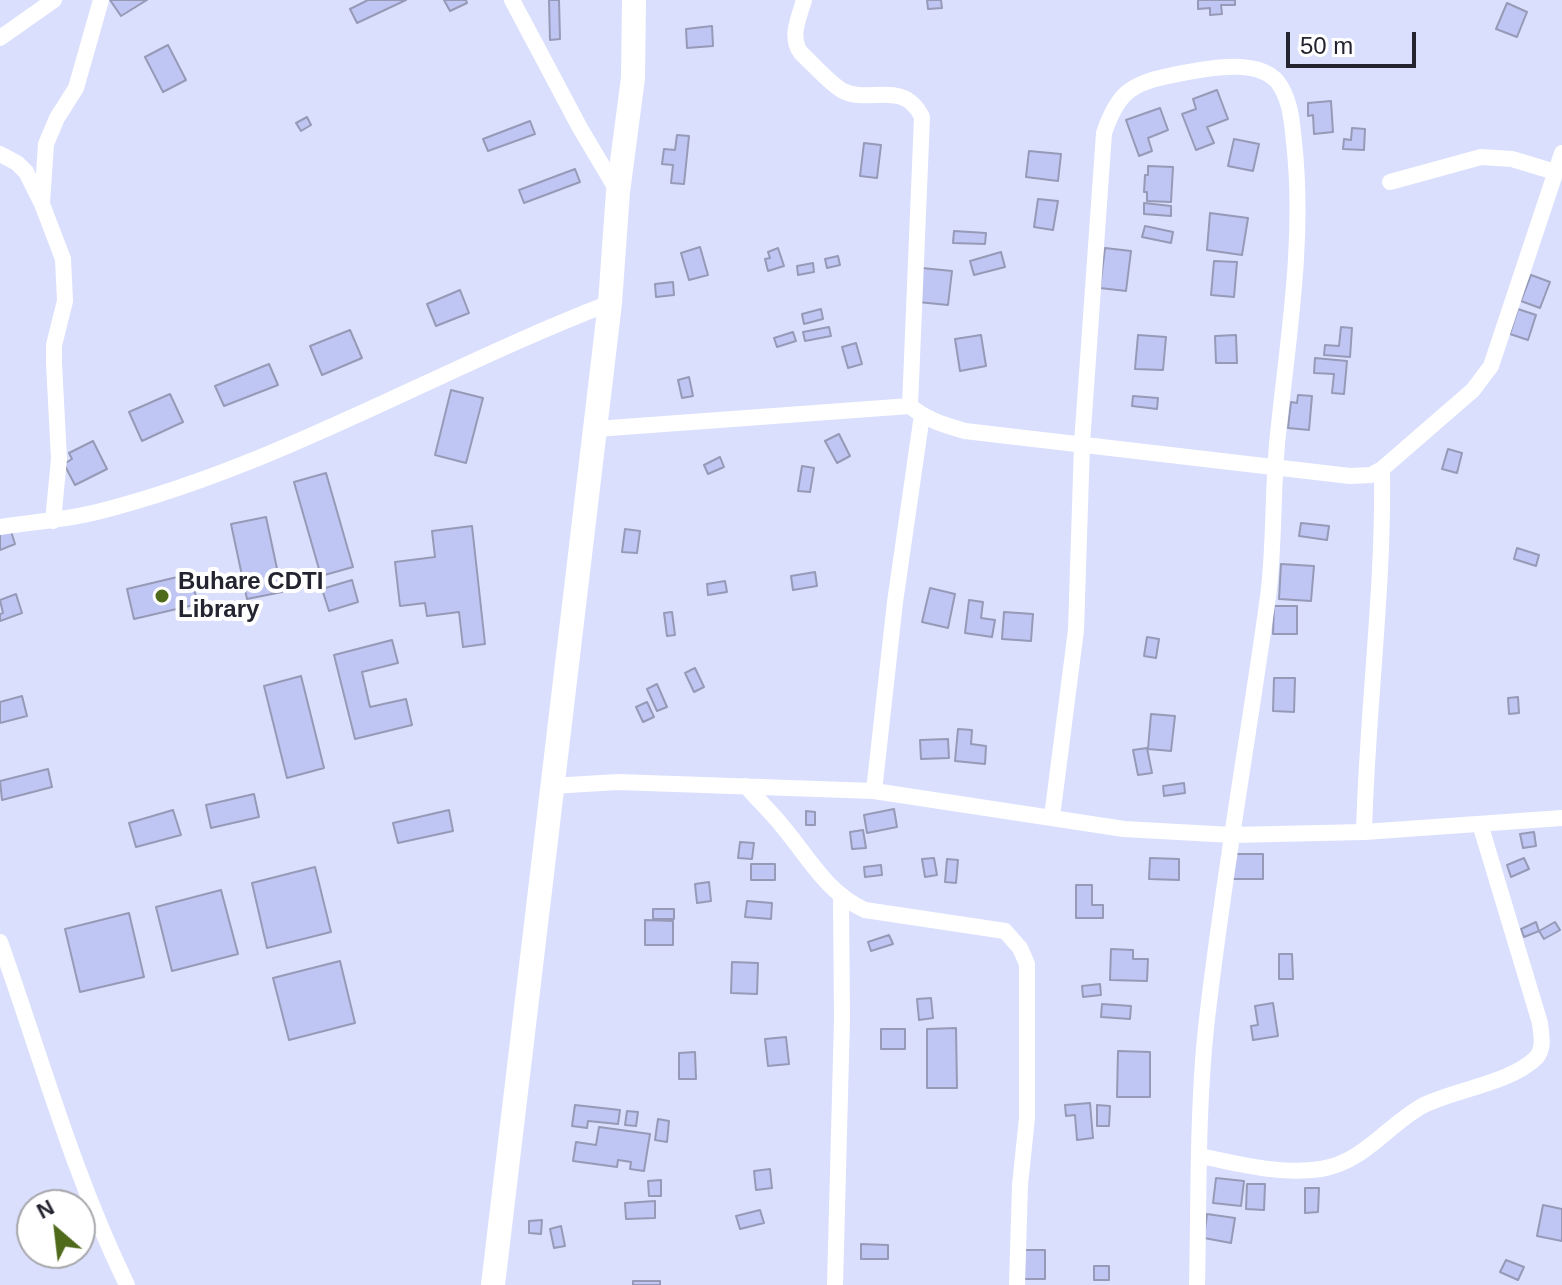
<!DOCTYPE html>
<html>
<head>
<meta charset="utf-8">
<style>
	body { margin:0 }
	#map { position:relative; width:1562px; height:1285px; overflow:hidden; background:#dadffd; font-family:Arial,sans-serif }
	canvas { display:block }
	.north { position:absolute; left:16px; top:1189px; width:80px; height:80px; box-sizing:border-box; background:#fff; border:2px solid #a7a7ac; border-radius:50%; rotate:332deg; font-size:22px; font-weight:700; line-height:32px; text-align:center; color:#23242f }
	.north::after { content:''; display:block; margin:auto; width:28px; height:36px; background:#506a1b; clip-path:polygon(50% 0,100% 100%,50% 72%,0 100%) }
	.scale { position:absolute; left:1286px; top:32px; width:130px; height:36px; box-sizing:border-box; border:4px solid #23242f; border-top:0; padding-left:10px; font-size:24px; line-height:28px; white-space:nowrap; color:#23242f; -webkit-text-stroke:6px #fff; paint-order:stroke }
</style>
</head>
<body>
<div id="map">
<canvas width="1562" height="1285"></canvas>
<div class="north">N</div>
<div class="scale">50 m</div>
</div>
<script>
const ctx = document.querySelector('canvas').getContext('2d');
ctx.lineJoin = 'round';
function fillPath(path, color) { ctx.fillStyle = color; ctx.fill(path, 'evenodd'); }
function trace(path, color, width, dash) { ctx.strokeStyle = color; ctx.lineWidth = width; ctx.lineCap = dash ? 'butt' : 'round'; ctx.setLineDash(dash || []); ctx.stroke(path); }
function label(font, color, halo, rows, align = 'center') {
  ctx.font = font + ' Arial,sans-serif'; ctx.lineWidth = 8; ctx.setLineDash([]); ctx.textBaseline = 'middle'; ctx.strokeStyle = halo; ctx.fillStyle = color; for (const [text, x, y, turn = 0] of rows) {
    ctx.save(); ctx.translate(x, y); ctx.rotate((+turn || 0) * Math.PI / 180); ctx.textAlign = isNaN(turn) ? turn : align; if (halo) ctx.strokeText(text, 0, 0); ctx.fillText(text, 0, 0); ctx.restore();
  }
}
const building = new Path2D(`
	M110 0H147L121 16Z
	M368 0H406L357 23 350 9Z
	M444 0H466L467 3 450 11Z
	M549 0H559L560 39 550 40Z
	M927 0H941L942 8 928 9Z
	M1198 0H1235V5H1221L1222 14 1210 15V8L1198 9Z
	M1507 3 1527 12 1517 37 1496 29Z
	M712 26 713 46 687 48 686 29Z
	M168 45 186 80 163 92 145 57Z
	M1217 90 1228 119 1207 127 1214 143 1196 150 1182 114 1196 109 1193 99Z
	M1331 101 1333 132 1314 134 1313 115 1308 116V103Z
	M1160 108 1168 130 1148 138 1152 151 1139 156 1126 120Z
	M307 117 311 125 301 131 296 123Z
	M530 121 535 134 488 151 483 139Z
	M1352 128 1365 129 1364 150 1343 149 1344 139 1351 140Z
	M677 135 689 136 684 184 671 183 673 165 662 164 664 149 675 150Z
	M1234 139 1259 144 1253 171 1228 166Z
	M864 143 881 145 877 178 860 176Z
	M1029 151 1061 154 1058 181 1026 177Z
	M1148 166 1173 167 1171 202 1147 201V192H1144L1145 175H1148Z
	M575 169 580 182 524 203 519 190Z
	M1038 199 1058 201 1053 230 1034 227Z
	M1144 203 1171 206V216L1144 214Z
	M1210 213 1248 218 1242 255 1207 250Z
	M1145 226 1173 232 1171 243 1142 237Z
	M954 231 986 233 985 244 953 243Z
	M700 247 708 275 689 280 681 253Z
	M778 248 784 266 768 271 765 259 770 258 768 252Z
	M1105 248 1131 251 1126 291 1100 288Z
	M1001 252 1005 267 974 275 970 261Z
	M838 256 840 265 827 268 825 259Z
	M1214 261 1237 262 1234 297 1211 295Z
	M813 263 814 272 798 275 797 266Z
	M922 268 952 271 948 305 918 302Z
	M1531 275 1550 282 1540 308 1521 301Z
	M673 282 674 295 656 297 655 284Z
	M460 290 469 313 436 326 427 304Z
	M821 309 823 319 804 324 802 314Z
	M1518 309 1536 315 1528 340 1510 334Z
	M829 327 831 336 805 341 803 332Z
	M1341 327 1352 328 1350 357 1324 355 1325 345 1339 346Z
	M350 330 362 358 322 375 310 346Z
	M793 332 796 341 777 347 774 338Z
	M981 335 986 366 960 371 955 339Z
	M1138 335 1166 337 1163 370 1135 369Z
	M1236 335 1237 363H1216L1215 336Z
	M856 343 862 364 848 368 842 347Z
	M1315 358 1347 361 1344 394 1332 393 1334 374 1314 373Z
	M269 364 278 385 224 406 215 386Z
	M689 377 693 396 682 398 678 380Z
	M451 390 483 398 466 463 435 455Z
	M170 394 183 422 142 441 129 412Z
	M1298 395 1312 396 1309 430 1288 428 1291 402 1297 403Z
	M1133 396 1158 398 1157 409 1132 406Z
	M839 434 850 456 837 463 825 441Z
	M93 441 107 469 75 485 64 464 72 459 69 453Z
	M1448 449 1462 453 1457 473 1442 469Z
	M720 457 724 467 708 474 704 465Z
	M802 466 814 468 810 492 798 491Z
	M326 473 353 567 321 576 294 482Z
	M266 517 282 592 247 599 231 524Z
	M1301 523 1329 526 1327 540 1299 536Z
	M472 526 485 644 463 647 459 612 427 616 425 603 400 606 395 562 435 557 432 531Z
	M10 528 15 544 0 550V531Z
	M625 529 640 531 637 553 622 552Z
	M1517 548 1539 555 1536 566 1514 559Z
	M1281 564 1314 566 1311 601 1279 599Z
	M815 572 817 586 793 590 791 576Z
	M190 574 198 604 134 619 127 589Z
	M352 580 358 602 329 611 322 589Z
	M725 581 727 592 708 595 707 584Z
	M930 588 955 594 948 628 922 622Z
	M16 594 22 613 0 621V614L3 613 0 600Z
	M969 600 983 602 981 618 995 620 992 637 965 633Z
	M1274 606H1297V634H1273Z
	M672 612 675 635 667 636 664 613Z
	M1004 612 1033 614 1031 641 1002 639Z
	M1147 637 1159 639 1156 658 1144 656Z
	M392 640 398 663 362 672 370 707 406 699 412 725 355 739 334 655Z
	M695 668 704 687 694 692 685 673Z
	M301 676 324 768 287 778 264 686Z
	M1274 678H1295L1294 712 1273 711Z
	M657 684 667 707 657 711 647 689Z
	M22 696 27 716 0 723V702Z
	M1518 697 1519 713 1509 714 1508 698Z
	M647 702 654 717 643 722 636 707Z
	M1151 714 1175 716 1171 751 1148 749Z
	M958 729 972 730 971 744 986 746 985 764 955 761Z
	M948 739 949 758 921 759 920 740Z
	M1147 748 1152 773 1138 775 1133 750Z
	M48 769 52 787 2 800 0 781Z
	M1184 783 1185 793 1164 796 1163 786Z
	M254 794 259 817 211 828 206 805Z
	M894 809 897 827 867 833 864 815Z
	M173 810 181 835 136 847 129 823Z
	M449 810 453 831 398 843 393 823Z
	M806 811 815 812V825H806Z
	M863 830 866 848 852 849 850 832Z
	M1534 832 1536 846 1523 848 1520 834Z
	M740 842 754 843 752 859 738 858Z
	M1222 854H1263V879H1222Z
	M934 858 937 875 925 877 922 859Z
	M1150 858 1179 859V880L1149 879Z
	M1524 858 1529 869 1511 877 1507 865Z
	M947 859 958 860 956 883 945 882Z
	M751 864H775V880H751Z
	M881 865 882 875 865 877 864 867Z
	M315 867 331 932 267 948 252 883Z
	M709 882 711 901 697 903 695 884Z
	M1076 885H1092V905H1103V918H1076Z
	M221 890 238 954 172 971 156 907Z
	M747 901 772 903 771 919 745 917Z
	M653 909H674V919H653Z
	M129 913 144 977 80 992 65 929Z
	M645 920 673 921V945H645Z
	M1536 922 1539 931 1524 937 1521 929Z
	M1555 922 1560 930 1544 939 1539 931Z
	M889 935 893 944 871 951 868 942Z
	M1111 949 1133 950V959H1148L1147 981 1110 980Z
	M1279 954H1292L1293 979H1279Z
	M340 961 355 1023 289 1040 273 978Z
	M732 962 758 963 757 994 731 993Z
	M1100 984 1101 995 1083 997 1082 986Z
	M931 998 933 1018 919 1020 917 999Z
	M1273 1003 1278 1036 1253 1040 1251 1026 1258 1025 1255 1006Z
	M1102 1004 1131 1006 1130 1019 1101 1017Z
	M956 1028 957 1088H927V1029Z
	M881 1029H905V1049H881Z
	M786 1037 789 1064 768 1066 765 1039Z
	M1118 1051 1150 1052V1097H1117Z
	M695 1052 696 1079H679V1053Z
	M1090 1103 1093 1138 1077 1140 1075 1115 1066 1116 1065 1105Z
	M575 1105 620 1110 618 1124 588 1121 587 1128 572 1126Z
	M1097 1105 1110 1106 1109 1126H1097Z
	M627 1111 638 1112 636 1126 625 1125Z
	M658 1119 669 1121 667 1142 655 1140Z
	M599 1127 650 1134 644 1171 630 1169 631 1162 618 1160 617 1167 573 1161 576 1142 596 1145Z
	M770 1169 772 1188 756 1190 754 1171Z
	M1216 1178 1244 1181 1241 1206 1213 1203Z
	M661 1180V1196H649L648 1181Z
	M1247 1184H1265L1264 1210 1246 1209Z
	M1305 1188H1319L1318 1212 1305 1213Z
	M655 1201V1218L626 1219 625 1203Z
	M1543 1205 1562 1209V1241L1537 1236Z
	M760 1210 764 1223 740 1229 736 1216Z
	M1207 1214 1235 1218 1231 1243 1204 1238Z
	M542 1220 541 1234 529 1233V1221Z
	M561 1226 565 1246 554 1248 550 1229Z
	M861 1244 888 1245V1259H861Z
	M1021 1250H1045V1279H1021Z
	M1506 1260 1524 1267 1518 1280 1500 1272Z
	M1094 1266H1109V1280H1094Z
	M633 1281H660V1285H633Z`);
fillPath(building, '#c0c6f4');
trace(building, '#969ab6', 2);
trace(new Path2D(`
	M512 0 580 128 618 192
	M804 0C799 18 789 37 801 53 813 64 830 84 843 91 870 104 903 79 922 117L910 406
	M0 38 54 0
	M0 154 17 163 26 172 42 204 63 259 65 301 54 345V363L59 459 53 521
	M1390 182 1481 157 1512 159 1555 172
	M42 203 46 144 57 118 76 88 101 0
	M596 429 910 406C927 420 944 425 965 431L1350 476 1371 475 1382 469 1473 390 1491 366 1562 153
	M0 527C32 522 65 520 97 512 277 467 438 369 610 303
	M551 786 618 782 874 791 1124 829 1232 835 1364 832 1562 818
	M746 786C758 800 772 813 783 827 809 858 827 893 865 910L1005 931 1020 948 1027 964V1118L1020 1185 1017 1285
	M874 791 895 602 922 415
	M1052 817 1076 630 1082 444 1104 133C1117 95 1129 84 1168 76 1199 70 1263 54 1281 87 1291 104 1292 123 1294 142 1305 239 1288 338 1278 434 1272 488 1275 543 1268 597 1248 741 1222 884 1206 1028 1197 1113 1199 1200 1197 1285
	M1364 832C1367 711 1384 590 1382 469
	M0 942C41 1057 73 1174 127 1285
	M1200 1156C1241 1164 1279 1175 1321 1169 1365 1162 1388 1124 1424 1105 1457 1089 1510 1083 1536 1058 1545 1048 1541 1035 1540 1023L1480 824
	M835 1285 842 1019 841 898`), '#fff', 16);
trace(new Path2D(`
	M493 1285 610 303 618 192 633 78 634 0`), '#fff', 24);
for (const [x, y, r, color] of [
	[162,596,8,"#506a1b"]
]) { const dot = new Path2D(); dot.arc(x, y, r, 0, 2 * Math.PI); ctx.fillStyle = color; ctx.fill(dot); trace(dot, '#fff', 3); }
label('bold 24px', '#23242f', '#fff', [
	["Buhare CDTI",178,582],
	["Library",178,610]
], 'left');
</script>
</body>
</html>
